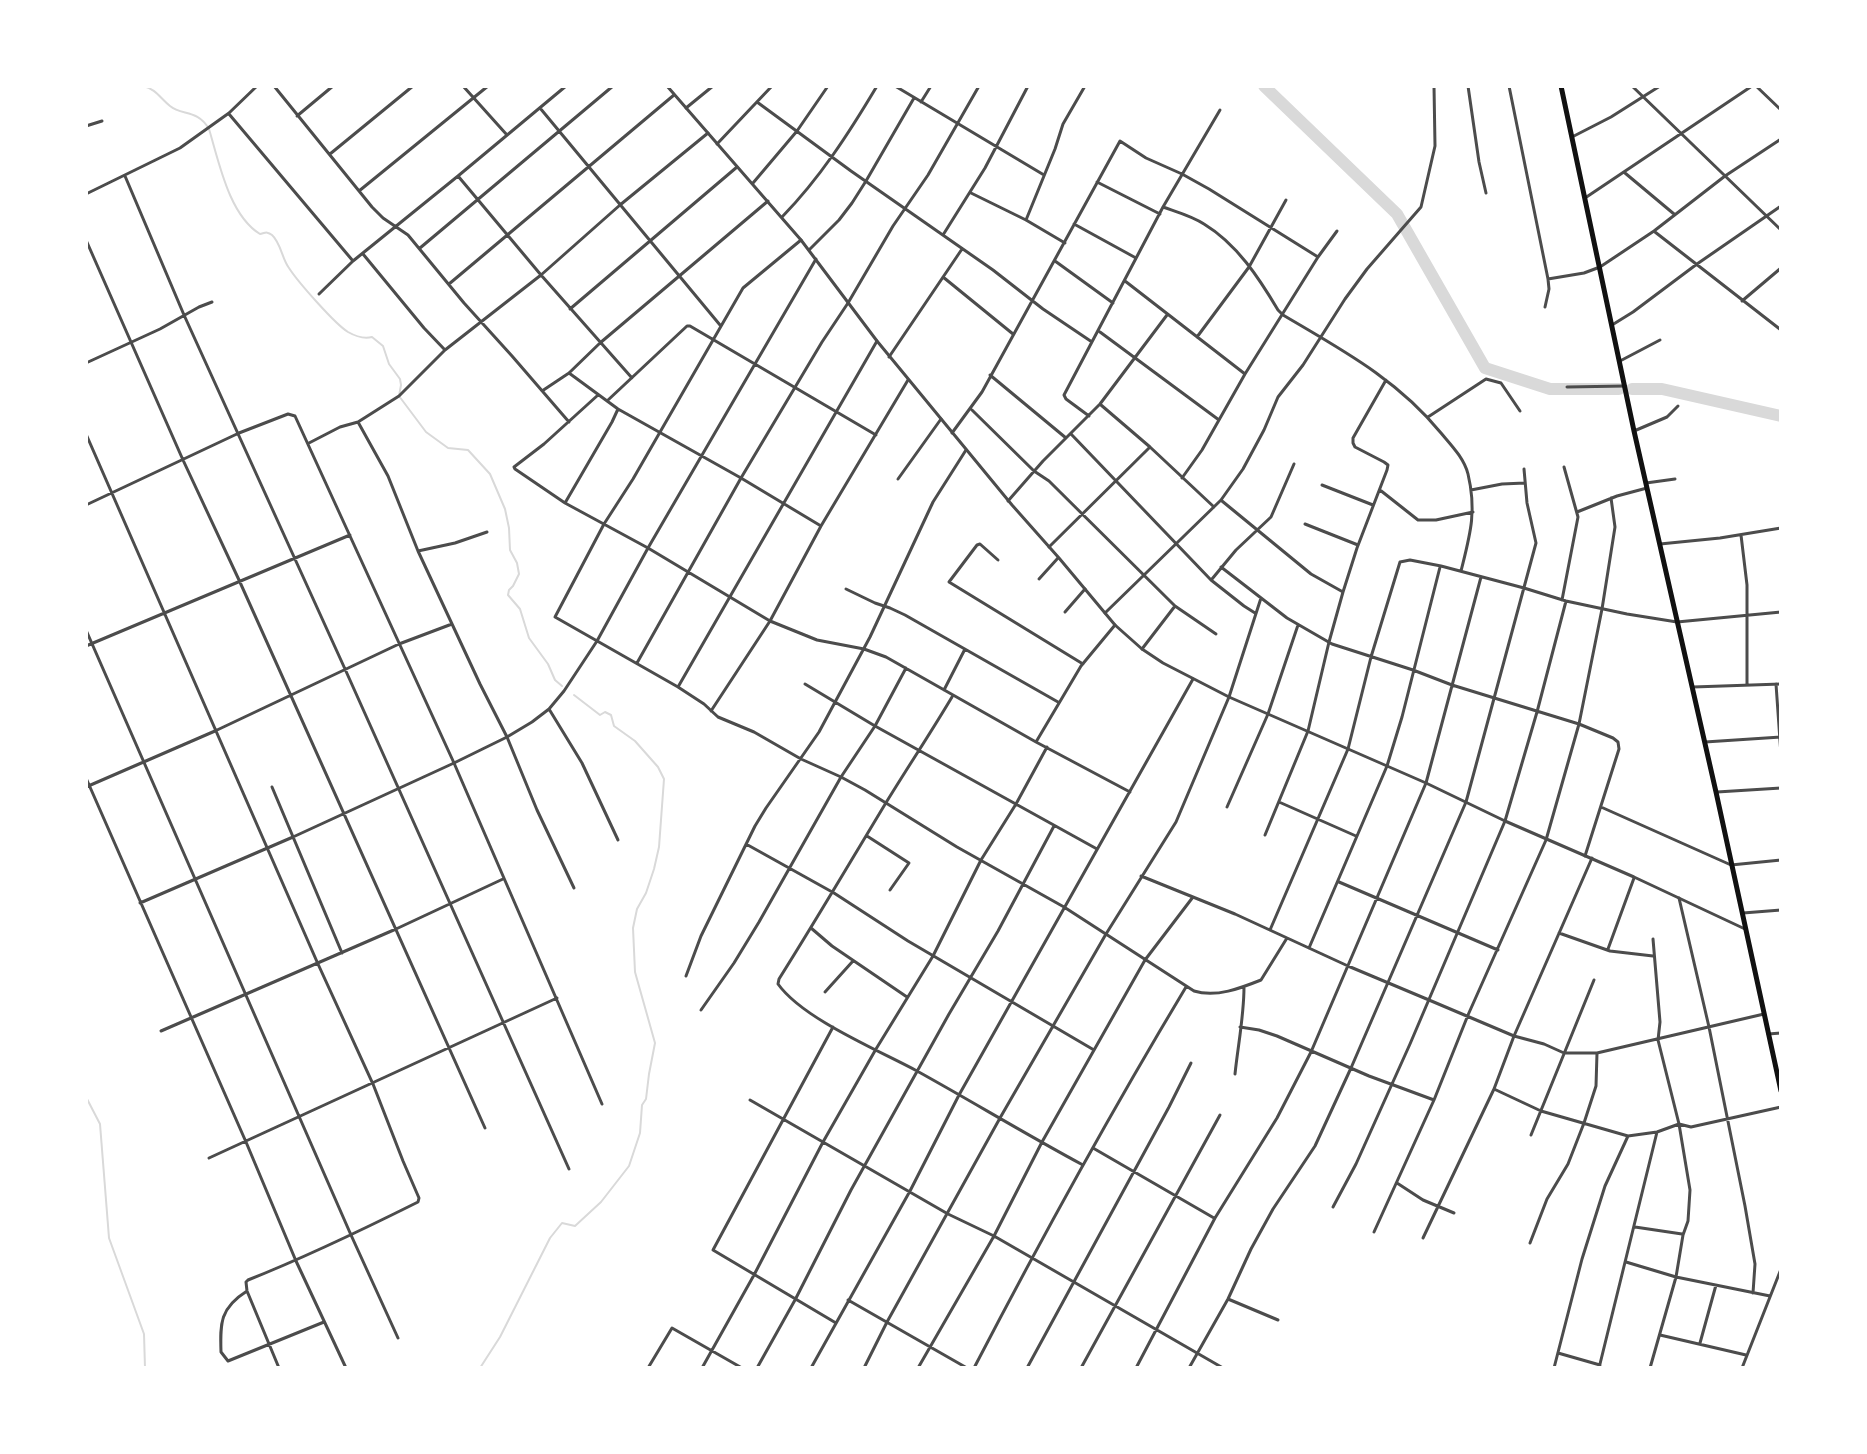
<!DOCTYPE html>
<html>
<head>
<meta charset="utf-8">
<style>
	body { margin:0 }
	#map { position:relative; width:1867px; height:1454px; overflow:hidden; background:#fff; font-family:Arial,sans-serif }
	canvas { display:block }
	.frame { position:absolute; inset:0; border:88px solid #fff; pointer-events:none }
</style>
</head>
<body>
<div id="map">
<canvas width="1867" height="1454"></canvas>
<div class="frame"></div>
</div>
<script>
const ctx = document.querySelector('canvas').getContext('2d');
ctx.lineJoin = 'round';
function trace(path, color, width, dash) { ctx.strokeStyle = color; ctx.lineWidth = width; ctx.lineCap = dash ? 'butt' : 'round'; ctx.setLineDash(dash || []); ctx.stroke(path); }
trace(new Path2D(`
	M143 86C156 89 160 98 170 106 182 116 197 109 209 129 219 162 229 215 260 234 265 233 267 231 272 235 281 243 282 259 289 268 298 282 335 324 348 332 355 336 364 339 372 337L383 346 389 364 400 379 401 385 399 396 426 432 448 448 468 450 490 474 505 509 509 528 510 550 517 563 519 574 513 586 509 590 508 595 520 609 529 638 548 664 555 680 562 686
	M86 1097 100 1124 109 1238 144 1334 145 1368
	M480 1368 500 1337 550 1238 562 1223 575 1226 601 1202 629 1166 640 1133 642 1105 646 1099 649 1074 655 1043 635 972 633 928 637 909 646 893 654 869 659 847 664 779 658 767 635 741 614 726 611 715 605 712 600 715 574 695`), '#d9d9d9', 2);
trace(new Path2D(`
	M1264 86 1397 214 1485 368 1550 389H1619
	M1632 389H1662L1781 416`), '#d9d9d9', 12);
trace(new Path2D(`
	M274 86 372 207 383 218 408 235 464 303 512 356 569 422
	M463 86 507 135
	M895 86 1044 175
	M1468 86 1479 162 1486 193
	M1509 86 1548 279 1549 289 1545 307
	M1632 86 1781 230
	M1756 86 1781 110
	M757 102 851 171 993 270 1043 309 1092 342
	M921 102 931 86
	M540 108 720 325
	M686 108 713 86
	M229 114 353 261
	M297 116 333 86
	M86 126 102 121
	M1572 137 1611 117 1660 86
	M717 144 772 86
	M330 154 413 86
	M1625 173 1674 214
	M125 176 184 315 345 669 569 1169
	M458 176 541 275 632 378
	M1097 182 1160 214
	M753 183 797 131 828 86
	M359 191 488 86
	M971 193 1026 220 1065 243
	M86 194 180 148 229 113 257 86
	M1585 198 1752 86
	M1163 207C1177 212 1192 216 1204 224 1237 244 1259 278 1278 310L1283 315C1342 350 1397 379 1441 433 1451 445 1464 458 1468 474 1477 512 1470 535 1461 571
	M782 217C820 178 849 133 877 86
	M1026 220 1055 149 1063 124 1085 86
	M1074 224 1136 258
	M1655 232 1781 330
	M943 235 985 168 1028 86
	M86 240 183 460 239 580 485 1128
	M801 240 743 288 633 479 604 524 555 617 678 687 704 704 718 717 754 732 801 759 841 777 865 790 957 847 1064 907 1194 991C1216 998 1241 988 1261 980L1287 938
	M420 248 613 86
	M809 250 839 220 852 203 866 181 914 98
	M363 254 424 328 445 350
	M1055 261 1113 303
	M943 277 1013 334
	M1548 279 1584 273 1600 267 1654 231 1725 176 1781 139
	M1125 281 1245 374
	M449 284 674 95
	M319 294 353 261 458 176 566 86
	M1742 301 1781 268
	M570 309 737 167
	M1612 325 1633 312 1697 264 1781 206
	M1100 332 1219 420
	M1197 337 1249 267 1286 200
	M889 357 962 249
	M1620 361 1660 340
	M86 363 160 329 199 307 212 302
	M569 373 618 409 741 478 821 526
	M990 375 1066 438
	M1567 387 1625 386
	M542 391 569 373 600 343 768 201
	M598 395 544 444 514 467 515 469 565 503 648 548 770 621 817 640 864 649 886 657 1036 742 1130 792
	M607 401 687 326H690L876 435
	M1101 405 1150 447 1214 507
	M972 410 1034 471 1049 481 1175 606 1216 634
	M1089 416 1066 399 1064 395 1163 207 1220 110
	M1428 417 1486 379 1501 383 1520 411
	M358 422 388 476 418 551 480 684 507 737 537 810 574 888
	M1634 431 1667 417 1678 406
	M952 433 982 392 1120 141 1146 158 1182 174 1209 189 1318 257
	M86 434 318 964 373 1084 403 1161 419 1198 418 1202C362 1230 306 1257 248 1280L246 1282 247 1291 279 1368
	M1071 434 1211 580 1244 606 1255 613
	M309 443 340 427 358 422 399 396 445 350 541 275 620 205 708 133
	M1182 478 1202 450 1245 374 1318 257 1337 231
	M898 479 941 419
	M1646 483 1675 479
	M1322 485 1373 505
	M1380 490 1418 520H1436L1473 512
	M1471 490 1502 484 1525 483
	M1008 501 1043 461 1100 404 1167 315
	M1222 501 1311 574 1343 592
	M565 503 612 422 618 409
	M86 505 239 433 288 414 295 416 454 763 602 1104
	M1577 512 1617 496 1647 488
	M1305 524 1358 545
	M1741 535 1747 585V685
	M1660 544 1720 538 1781 528
	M1049 547 1149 448
	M418 551 455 543 487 532
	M998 560 980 544 977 545 949 582 1083 664
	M1221 567 1287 618 1332 644 1413 670 1452 685 1579 724 1613 738 1618 742 1619 749 1585 856
	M1039 579 1058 558
	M1212 579 1236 550 1271 517 1294 464
	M846 589 875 603 890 608 905 615 1058 702
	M1562 600 1578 517 1564 467
	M1065 612 1085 589
	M1105 613 1221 500 1243 469 1264 430 1278 397 1303 365 1345 299 1367 269 1421 207 1435 146 1434 86
	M86 630 351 1235 398 1338
	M86 646 350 535
	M1142 649 1175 606
	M637 663 741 478 822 342 848 303 893 226 928 175 979 86
	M805 684 875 726 1097 849
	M1776 684 1781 755
	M678 687 877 341
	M1693 687 1781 684
	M944 690 965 649
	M952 697C930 734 906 770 884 806 849 864 815 922 779 979L778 984C803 1019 878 1050 917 1071 973 1102 1027 1135 1083 1165
	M549 709 582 763 618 840
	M711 711 770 621 821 526 908 380
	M1036 742 1081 666 1115 625
	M1705 742 1781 737
	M86 778 246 1142 296 1261 346 1368
	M86 787 215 731 399 644 452 624
	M272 787 342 953
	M1717 792 1781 788
	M1279 802 1356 836
	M1227 807 1268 714 1298 625
	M1601 807 1731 865 1781 860
	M1265 835 1308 731 1329 642 1343 592 1357 548 1387 470 1388 465 1384 462 1355 447 1353 443V438L1386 380
	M867 836 909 863 890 890
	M746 844 834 893 908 941 1094 1050
	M1141 876 1235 914 1348 966 1429 1000 1514 1036 1544 1044 1564 1053H1597L1764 1014
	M1339 882 1498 950
	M1679 898 1709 1027 1745 1206 1755 1264 1753 1293
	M140 903 293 837 454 763 507 737 532 722 549 709 564 691 597 641 648 548 816 259
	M1743 913 1781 910
	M811 928 832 946 907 997
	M1270 930 1348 749 1371 657 1400 562 1410 560 1441 566 1524 588 1566 601 1627 614 1677 622 1781 612
	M1559 933 1610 951 1653 956
	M1309 948 1387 766 1402 717 1440 567
	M1608 949 1634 878
	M686 976 701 936 755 826 766 808 819 732 870 637 933 502 966 450
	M825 992 853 961
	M701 1010 734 963 759 922 841 777 875 726 906 668
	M833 1027 713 1250 836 1323
	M1240 1027 1259 1030 1277 1036 1369 1076 1434 1100
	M161 1031 396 929 503 879
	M1768 1034 1781 1033
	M1235 1074C1238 1045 1244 1016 1244 987
	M1494 1089 1541 1111 1628 1136 1657 1132 1679 1124 1691 1127 1781 1107
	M750 1100 948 1214 994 1236 1223 1368
	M1531 1135 1594 980
	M1093 1148 1214 1218
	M209 1158 557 998
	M1397 1183 1423 1200 1454 1213
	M1333 1207 1356 1164 1410 1044 1505 821 1537 712 1566 601
	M1635 1227 1682 1234
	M1374 1232 1434 1100 1468 1015 1546 840 1579 724 1602 609 1615 527 1611 498
	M1423 1238 1494 1089 1514 1036 1592 858
	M1530 1243 1547 1199 1568 1164 1584 1123 1596 1086 1597 1053
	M1626 1262 1676 1277 1770 1296
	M247 1291C220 1308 220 1323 221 1352L228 1361 324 1322
	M1228 1299 1278 1320
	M848 1300 967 1368
	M1660 1335 1746 1355
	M1700 1343 1716 1285
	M1558 1353 1600 1365
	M648 1368 672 1328 742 1368
	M702 1368 754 1275 823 1142 876 1049 933 956 981 860 1016 804 1047 747
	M757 1368 795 1300 851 1190 949 1014 998 931 1054 826
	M811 1368 910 1191 959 1095 1193 679
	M864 1368 887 1322 1000 1118 1106 934 1176 822 1229 697 1261 598
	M918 1368 994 1236 1042 1142 1145 960 1193 897
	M974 1368C1041 1239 1111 1112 1186 987
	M1027 1368 1169 1107 1191 1063
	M1081 1368 1220 1115
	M1136 1368 1215 1218 1277 1118 1311 1052 1426 783 1481 577
	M1189 1368 1228 1299 1251 1249 1273 1209 1315 1146 1351 1068 1466 802 1536 543 1527 503 1524 469
	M1554 1368 1582 1259 1605 1186 1628 1136
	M1599 1368 1657 1132
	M1650 1368 1676 1277 1683 1235 1688 1221 1690 1190 1679 1124 1658 1040 1660 1022 1653 939
	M1742 1368 1781 1269`), '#4c4c4c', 3);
trace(new Path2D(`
	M667 86 801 240 877 341 1012 505 1059 558 1115 625 1142 649 1163 663 1229 697 1426 783 1505 821 1634 877 1745 929`), '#4c4c4c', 3);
trace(new Path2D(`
	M1561 86 1634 431 1716 792 1781 1091`), '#111', 5);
</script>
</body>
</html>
